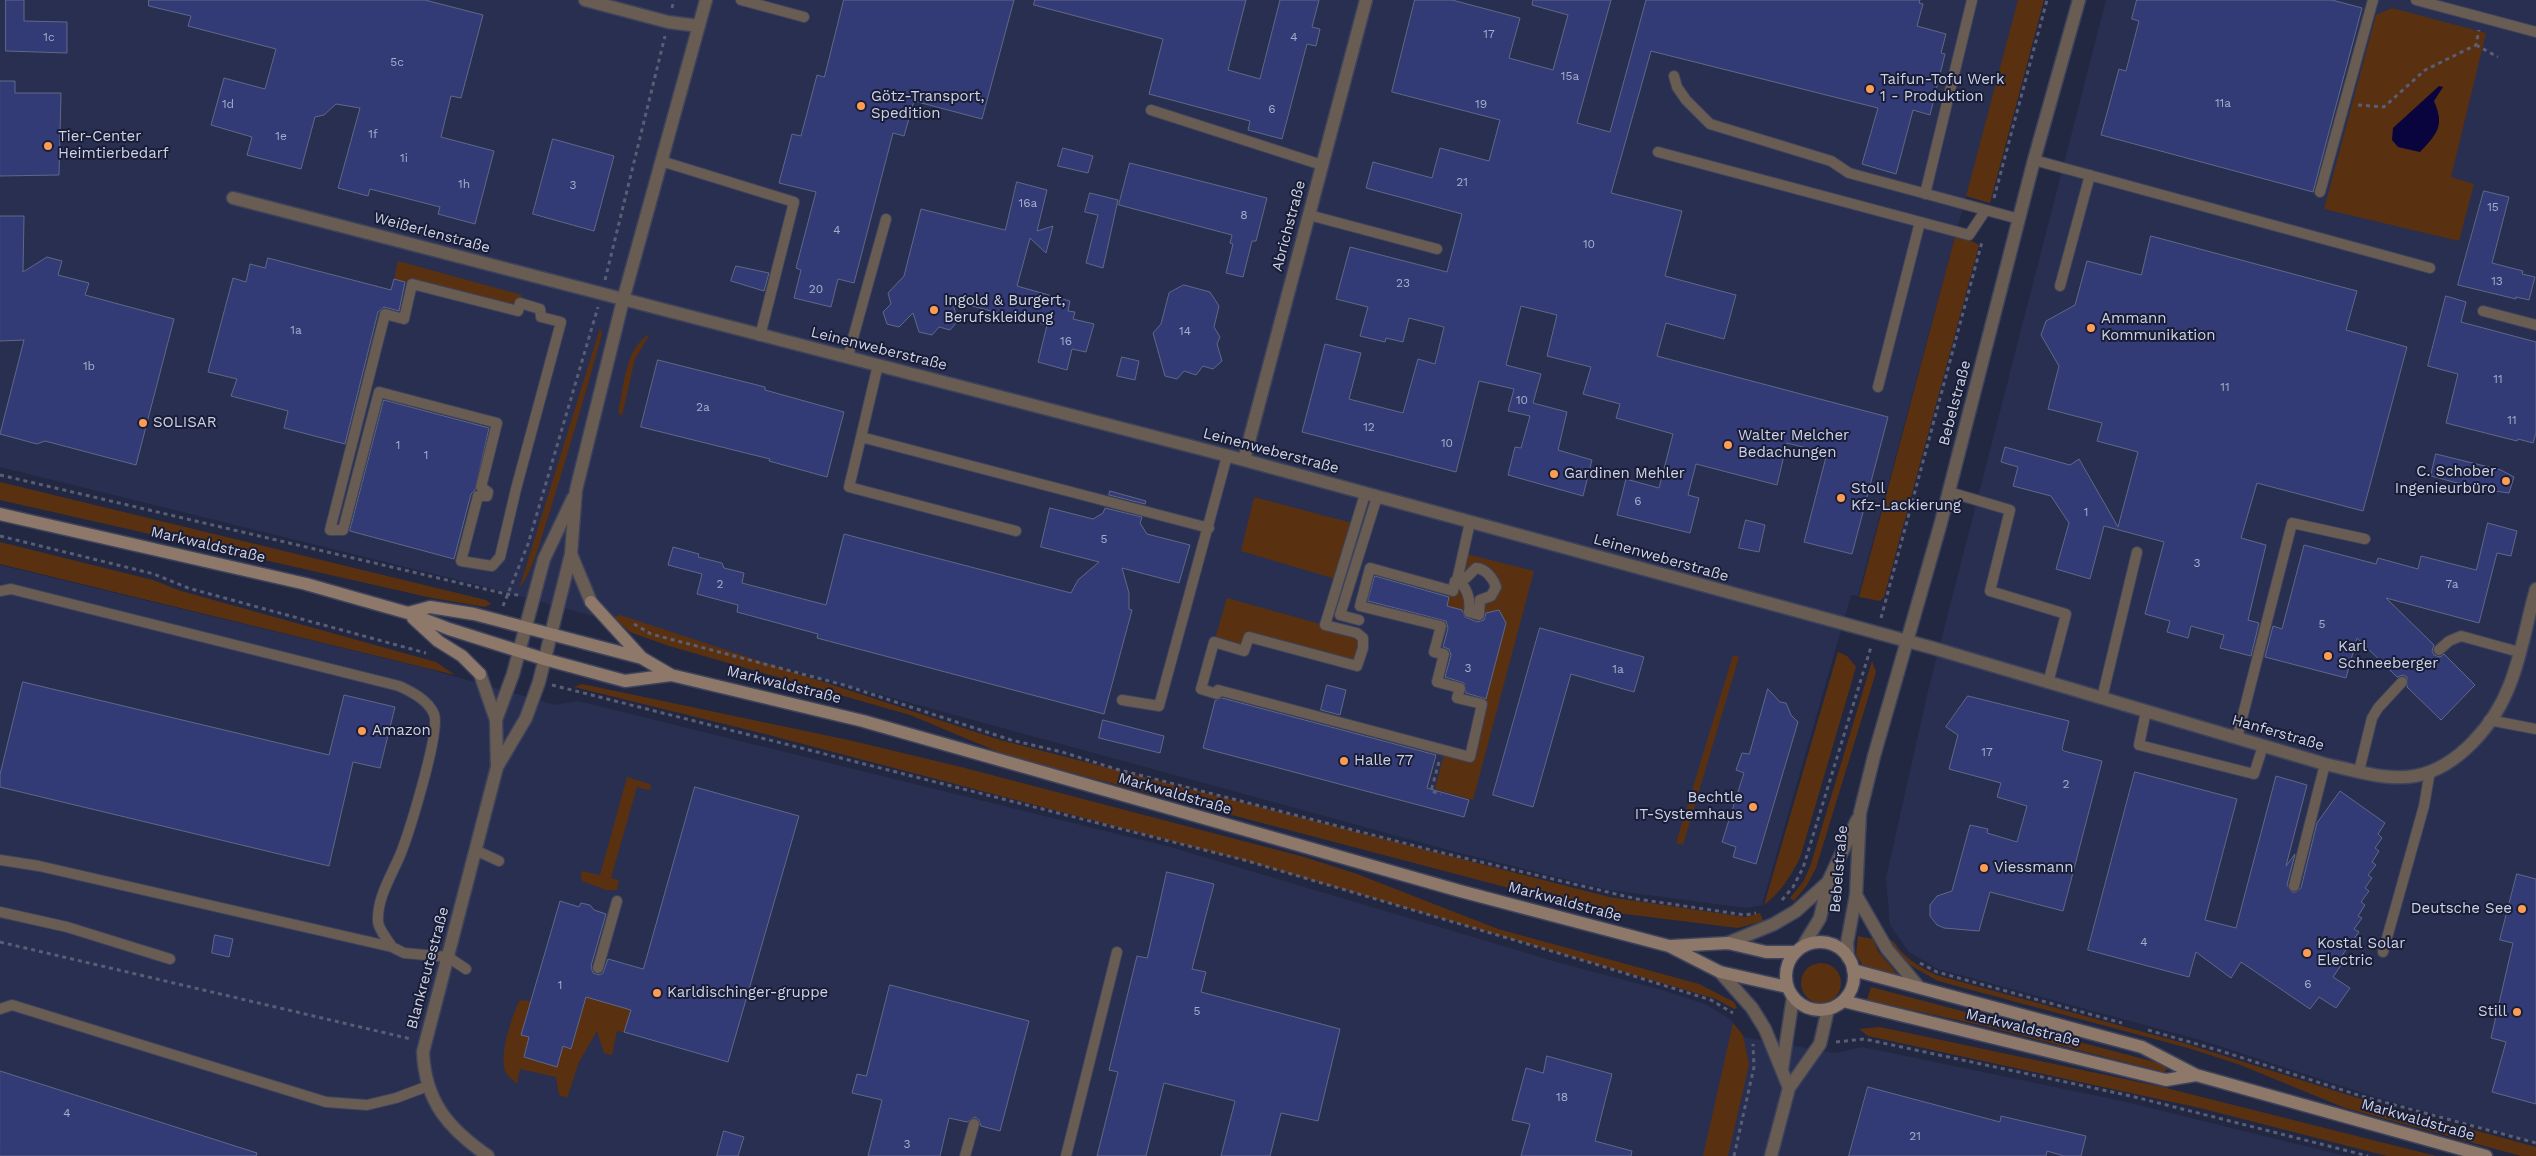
<!DOCTYPE html>
<html>
<head>
<meta charset="utf-8">
<style>
	body { margin:0 }
	canvas { display:block; background:#222742 }
</style>
</head>
<body>
<canvas width="2536" height="1156"></canvas>
<script>
const ctx = document.querySelector('canvas').getContext('2d');
ctx.lineJoin = 'round';
function fillPath(path, color) { ctx.fillStyle = color; ctx.fill(path, 'evenodd'); }
function trace(path, color, width, dash) { ctx.strokeStyle = color; ctx.lineWidth = width; ctx.lineCap = dash ? 'butt' : 'round'; ctx.setLineDash(dash || []); ctx.stroke(path); }
function label(font, color, halo, rows, align = 'center') {
  ctx.font = font + ' "Work Sans",sans-serif'; ctx.lineWidth = 4; ctx.setLineDash([]); ctx.textBaseline = 'middle'; ctx.strokeStyle = halo; ctx.fillStyle = color; for (const [text, x, y, turn = 0] of rows) {
    ctx.save(); ctx.translate(x, y); ctx.rotate((+turn || 0) * Math.PI / 180); ctx.textAlign = isNaN(turn) ? turn : align; if (halo) ctx.strokeText(text, 0, 0); ctx.fillText(text, 0, 0); ctx.restore();
  }
}
fillPath(new Path2D(`
	M0 0H2019L1858 596 1851 595 1762 905 1747 908 1609 890 1456 852 483 586 0 467Z
	M2106 0H2536V1143L2372 1096 2204 1041 1938 969 1909 952 1890 925 1886 878 1928 691Z
	M0 565 425 668 555 705 578 701 1170 847 1560 963 1662 990 1705 1004 1731 1020 1743 1037 1835 1053 1862 1047 2122 1101 2345 1156H0Z`), '#282f50');
fillPath(new Path2D(`
	M2018 0H2044L1990 203 1966 196Z
	M2392 8 2486 33 2451 177 2474 184 2459 241 2324 209 2376 15Z
	M1956 233 1979 245 1884 597 1880 601 1859 597Z
	M398 261 522 295 518 311 394 279Z
	M600 328 602 334C586 393 568 452 550 511 541 537 535 567 519 589Z
	M650 334 635 359 622 416 618 412C624 387 625 347 650 334Z
	M0 482 486 600 491 604 485 607 432 598 0 500Z
	M1254 497 1356 524 1339 580 1241 551Z
	M0 542 153 580 181 591 436 662 455 675 0 564Z
	M1463 553 1534 571 1473 800 1435 789 1445 750 1470 757 1506 623 1499 610 1479 615 1480 600 1495 592 1486 572 1458 576Z
	M1458 581 1469 612 1447 606 1451 590Z
	M1227 598 1360 635 1357 666 1249 637 1244 651 1214 642Z
	M620 615 1000 740 1609 897 1745 917 1760 913 1763 921 1738 928 1617 913 1528 893 1008 756 910 715 669 646 630 632 613 617Z
	M1838 652 1847 656 1856 667 1800 858C1790 877 1781 892 1764 905Z
	M1733 655 1739 657 1683 845 1676 843Z
	M1872 661 1876 672 1816 868 1807 885 1794 901 1790 898 1803 882 1810 867Z
	M582 684 853 741 965 768 1304 857 1357 874 1498 929 1699 984 1734 1002 1737 1008 1734 1009 1716 999 1244 860 765 734 574 687Z
	M627 777 650 784 651 788 649 790 637 787 611 878 619 880 617 890H606L582 881 581 871 600 875Z
	M1858 936 1873 939 1878 951 1899 976 1865 969 1856 955Z
	M1887 939C1894 940 1895 943 1899 949 1909 961 1922 968 1936 975L2187 1044 2361 1099 2536 1147V1156H2521L2345 1108 2238 1064 2188 1048 1938 981 1906 963Z
	M1801 983a20 20 0 1 1 40 0a20 20 0 1 1-40 0Z
	M592 977 603 1002 631 1010 624 1032 617 1031 612 1055 604 1053 597 1031 579 1062 567 1098 559 1095 556 1077 520 1069 517 1084C514 1081 507 1076 506 1073 498 1056 512 1015 520 1000L531 1001 521 1035 536 1039 528 1041 524 1057 557 1067 562 1050 557 1044 571 1049Z
	M1871 987 2166 1065 2167 1069 2164 1072 1984 1026 1867 1000Z
	M1733 1023 1743 1035 1749 1065 1728 1156H1703Z
	M1880 1027 2162 1087 2436 1156H2387L2200 1108 1868 1036 1859 1029Z`), '#593110');
fillPath(new Path2D(`
	M2439 86 2443 87 2434 101C2445 126 2437 134 2420 152L2398 147 2392 140 2393 128Z`), '#09043d');
const building = new Path2D(`
	M6 0H24V21L67 22V53L6 51Z
	M149 0H425L483 15 461 98 451 96 441 137 494 151 475 224 438 214 440 207 370 189 368 196 338 188 360 108 336 104 324 115 315 117 301 169 247 155 252 137 211 125 224 78 265 89 276 49 188 26 191 16 149 6Z
	M844 0H1014L982 119 914 101 904 136 893 133 854 283 838 279 831 307 794 298 801 270 796 268 816 192 779 183 792 134 801 136 817 75 824 77Z
	M1035 0H1246L1228 70 1260 79 1280 0H1319L1312 27 1320 29 1316 46 1307 44 1282 139 1248 130 1250 121 1149 94 1163 39 1034 5Z
	M1415 0H1452L1520 18 1509 58 1553 70 1568 15 1532 5 1533 0H1611L1577 123 1610 132 1646 0H1920L1919 3 1923 4 1917 26 1946 34 1941 53 1945 54 1930 115 1913 110 1896 174 1862 164 1878 108 1651 51 1611 193 1682 211 1665 276 1736 295 1724 339 1666 323 1657 356 1888 417 1852 554 1804 542 1827 453 1787 443 1777 485 1696 464 1688 495 1699 498 1690 533 1617 515 1626 479 1659 488 1673 434 1616 418 1620 404 1583 394 1591 367 1547 356 1557 315 1521 306 1506 365 1541 374 1533 403 1567 412 1558 450 1592 460 1583 496 1508 475 1515 447 1521 448 1530 416 1508 411 1514 389 1479 381 1456 472 1302 432 1325 344 1361 353 1349 399 1403 413 1418 359 1435 364 1444 327 1409 318 1403 342 1386 338 1385 342 1360 336 1368 307 1336 299 1350 247 1447 272 1462 214 1366 188 1373 162 1432 178 1440 148 1489 161 1500 120 1392 92Z
	M2137 0H2332L2362 8 2313 192 2101 135 2119 69 2126 71 2139 21 2132 19Z
	M0 81H15V93H61L59 175 0 176Z
	M553 139 614 156 594 231 533 214Z
	M1063 148 1093 156 1088 173 1058 166Z
	M1130 163 1267 198 1256 241H1252L1243 277 1226 273 1233 244 1230 243 1232 235 1119 205Z
	M1017 182 1047 190 1037 231 1053 226 1046 253 1030 238 1017 286 1070 301 1068 311 1075 312 1073 319 1094 324 1086 352 1072 349 1067 370 1038 362 1047 325 952 301 958 321 950 330 939 327 932 335 919 332 913 313 899 327 887 324 883 312 891 304 888 293 904 276 921 209 1005 230Z
	M2484 191 2509 197 2492 263 2523 271 2522 274 2535 277 2529 300 2516 297V299L2458 285Z
	M1090 193 1118 200 1103 268 1086 263 1098 215 1085 212Z
	M0 216H24L23 272 47 257 62 261 58 275 89 283 85 295 174 319 136 465 45 441 37 444 0 434 24 340 0 341Z
	M2151 236 2357 291 2346 330 2407 347 2363 511 2257 483 2241 538 2266 545 2248 620 2259 623 2251 656 2220 648 2224 635 2191 626 2188 638 2167 632 2170 621 2145 614 2164 542 2104 526 2090 579 2056 569 2069 523 2051 496 2013 486 2018 467 2001 462 2005 447 2070 465 2079 459 2118 527 2138 452 2097 441 2102 423 2048 409 2059 366 2041 335 2046 321 2075 305 2087 261 2141 275Z
	M268 258 391 290 394 279 405 282 399 311 384 307 378 312 345 444 284 428 288 411 231 396 237 379 208 372 233 278 246 282 250 264 265 268Z
	M736 266 769 273 764 291 731 281Z
	M1184 285 1210 292 1219 306 1214 327 1220 337 1217 344 1222 361 1213 369 1203 366 1196 375 1184 371 1177 379 1165 376 1153 333 1161 324 1169 293Z
	M2446 296 2466 302 2461 322 2536 342V433L2533 443 2518 439 2517 441 2446 423 2458 374 2428 366Z
	M1122 357 1139 361 1135 380 1117 376Z
	M658 360 765 387V390L844 412 827 477 769 461 770 459 641 427Z
	M384 400 489 428 475 490 471 494 454 559 350 531Z
	M2436 454 2501 470 2514 477 2509 493 2495 491V493L2431 476Z
	M1110 491 1146 501 1145 504 1109 495Z
	M1050 508 1093 519 1103 513 1105 508 1142 517 1140 523 1147 534 1190 545 1179 583 1122 568 1129 593V609L1132 610 1104 714 817 638 818 634 737 612 738 605 697 594 702 574 668 565 673 547 699 554 698 557 722 563 724 568 744 573 742 583 826 605 844 534 1071 593 1078 580 1099 562 1041 547Z
	M1746 520 1765 525 1759 552 1739 548Z
	M2488 523 2517 531 2511 556 2497 553 2479 623 2386 598 2434 645 2432 651 2434 655 2440 657 2444 654 2475 685 2441 720 2407 687V677L2403 675 2397 677 2357 638 2346 678 2265 657 2273 626 2282 629 2304 545 2376 564 2378 558 2418 569 2421 556 2476 570Z
	M1375 576 1449 597 1447 606 1462 610 1465 617 1477 622 1484 620 1486 613 1499 610 1506 623 1486 699 1466 693 1464 683 1445 677 1451 655 1449 649 1443 647 1448 628 1446 621 1368 601Z
	M1540 628 1644 657 1634 692 1571 674 1533 807 1493 795Z
	M23 682 329 755 344 695 395 707 380 768 353 762 329 866 0 787V775Z
	M1327 685 1346 690 1340 715 1321 710Z
	M1768 689 1780 702 1786 703 1791 715 1798 722 1756 864 1733 857 1736 847 1722 842 1744 773 1736 770 1742 753 1749 754Z
	M1968 696 2069 721 2062 749 2064 751 2102 761 2063 911 1990 892 1979 931 1944 928 1937 925 1930 916V905L1937 896 1952 891 1970 825 1988 829 1987 833 2017 842 2027 806 1997 797 2001 783 1949 769 1958 735 1946 727Z
	M1222 698 1436 755 1427 788 1469 800 1464 817 1203 748 1215 701Z
	M1103 720 1164 736 1160 753 1099 738Z
	M2135 772 2237 799 2205 920 2236 928 2276 776 2307 785 2286 866 2295 854 2287 885 2292 892H2296L2301 888 2317 823 2340 791 2385 823 2378 834 2382 838 2375 848 2379 851 2372 862 2376 865 2368 875 2372 878 2365 888 2369 891 2361 902 2365 905 2358 916 2362 918 2354 929 2359 932 2338 961 2342 964 2333 977 2350 988 2336 1008 2319 997 2310 1009 2241 962 2231 978 2196 952 2189 977 2088 950Z
	M695 787 799 816 728 1062 624 1032 631 1010 586 997 571 1049 563 1046 557 1067 524 1057 529 1037 521 1035 560 901 579 907 581 903 590 905 594 910 606 914 591 966 593 973 599 975 603 973 608 959 643 969Z
	M1167 872 1214 884 1192 969 1206 972 1201 992 1340 1029 1318 1121 1281 1113 1270 1156H1221L1235 1101 1164 1083 1146 1156H1097L1118 1072 1109 1070 1137 956 1147 958Z
	M2517 874 2536 879V1104L2492 1092 2506 1042 2491 1038 2513 943 2500 940Z
	M215 935 233 939 229 957 212 953Z
	M890 985 1029 1021 1000 1131 981 1126 979 1120 975 1117 967 1122 949 1118 940 1156H868L882 1100 852 1093 857 1074 866 1076Z
	M1547 1056 1612 1074 1595 1141 1632 1151 1631 1156H1521L1530 1124 1512 1120 1526 1068 1543 1073Z
	M0 1071 257 1153 256 1156H0Z
	M1868 1087 2000 1122 2001 1116 2086 1136 2081 1156H2064L2047 1151 2046 1156H1849Z
	M724 1131 744 1137 738 1156H717Z`);
fillPath(building, '#333b77');
trace(building, '#606886', 1);
const service = new Path2D(`
	M741 0 804 17
	M2416 0 2536 32
	M1674 76 1677 87 1686 100 1710 124 1831 161 1849 173 2019 219
	M1151 110 1322 165
	M1658 152 1969 235 1985 211
	M2034 160 2430 268
	M661 161 794 202 760 336
	M2320 192 2373 0
	M1925 194 1972 0
	M1309 215 1437 249
	M412 284 518 311 520 303 540 309 541 317 561 322 516 489 500 557 492 566 461 561 478 496H487L488 492 481 487 497 423 379 392 343 530H330L385 314 404 319Z
	M2060 286 2090 175
	M2483 311 2536 325
	M848 356 886 219
	M878 365 861 437 1209 528
	M1878 387 1920 222
	M861 437 849 487 1016 531
	M1949 492 2010 510 1990 591 2066 614 2048 683
	M1365 494 1470 522 1458 576 1466 578 1476 568C1486 569 1493 578 1496 587L1491 596 1480 600 1479 615 1469 612C1471 601 1467 583 1455 581L1453 591 1370 568 1360 606 1441 626 1434 652 1444 654 1437 682 1460 688 1457 698 1482 704 1470 757 1218 690 1217 694 1201 689 1214 642 1244 651 1249 637 1357 666 1363 648V638L1357 633 1325 625Z
	M0 591 11 589 399 686C412 692 428 700 434 714 441 731 409 832 401 853 392 875 377 897 378 921 378 929 388 940 392 947
	M1359 620 1340 615 1377 497
	M2439 650 2449 641 2461 636 2519 652
	M2102 698 2137 552
	M1122 700 1159 706 1227 456
	M2146 711 2139 745 2254 774 2263 746
	M2489 720 2536 729
	M2237 738 2292 523 2365 539
	M2359 771 2372 718 2378 708 2402 682
	M475 850 499 861
	M0 860 39 866 392 947 404 953 448 957 466 969
	M2294 886 2325 764
	M0 912 67 927 170 959
	M2383 952 2424 806 2430 771
	M598 968 617 901
	M0 1009 12 1005 326 1102 367 1105 396 1098 428 1086
	M965 1156 974 1124
	M1066 1156 1117 952`);
const minor = new Path2D(`
	M585 0 668 22 699 26
	M233 198 1244 460 1933 648 2325 764C2353 770 2385 781 2415 776 2458 768 2495 724 2510 684 2522 654 2527 620 2536 589
	M1244 460 1366 0
	M571 554 591 602
	M480 674 496 720 497 767 423 1052C425 1102 449 1129 488 1156
	M496 720 513 674 544 559 573 498
	M497 767 526 718 539 682 571 554 576 490 623 300 706 0
	M1720 972 1752 1008 1765 1029 1789 1088
	M1782 1070 1793 997
	M1771 1156 1789 1088 1820 1044 1828 1009`);
const tertiary = new Path2D(`
	M1856 895 1887 949 1918 986
	M1728 943 1774 924 1796 911 1828 882
	M1803 946 1820 918 1828 882 1857 820
	M1848 958 1847 943 1856 895 1860 813 1874 756 1940 526 2034 160 2079 0`);
const secondary = new Path2D(`
	M0 514 306 584 408 613 449 629 544 659 625 681 671 675
	M591 602 642 658
	M408 613 430 607 474 614 642 658 671 675 863 721 1460 891 1669 946 1720 972 1787 987
	M413 618 438 641 462 656 480 674
	M1786 976a34 34 0 1 1 68 0a34 34 0 1 1-68 0Z
	M1671 946 1728 943 1766 952H1795
	M1853 970 2142 1047 2196 1075 2486 1156
	M1843 1001 2166 1080 2196 1075`);
trace(service, '#3e435c', 12);
trace(minor, '#3e435c', 15);
trace(tertiary, '#3e435c', 15);
trace(secondary, '#3e435c', 15);
trace(new Path2D(`
	M672 8 674 0
	M2476 45 2498 57
	M2358 105 2384 107 2425 70 2476 45 2479 30
	M1994 198 2047 0
	M605 280 665 36
	M0 475 506 594 519 595
	M0 536 154 574 188 588 426 653
	M503 606 528 544 598 307
	M1881 618 1982 242
	M634 624 651 634 844 685 1011 740 1062 752 1116 769 1439 852 1637 899 1745 915 1756 913
	M552 685 1244 860 1595 964 1711 1000 1733 1013
	M1439 762 1431 791 1441 794
	M1782 900 1793 887 1803 868 1871 647
	M0 942 411 1039
	M1920 963 1937 972 2122 1023
	M2148 1030 2221 1051 2358 1095 2536 1143
	M1836 1042 1864 1039 2131 1096 2368 1156
	M1734 1156 1754 1067 1753 1044`), '#595e76', 3, [4, 4]);
trace(service, '#695c53', 10);
trace(minor, '#695c53', 12);
trace(tertiary, '#695c53', 12);
trace(secondary, '#8d786a', 12);
for (const [x, y, r, color] of [
	[1870,89,5,"#fc9d53"],
	[861,106,5,"#fc9d53"],
	[48,146,5,"#fc9d53"],
	[934,310,5,"#fc9d53"],
	[2091,328,5,"#fc9d53"],
	[143,423,5,"#fc9d53"],
	[1728,445,5,"#fc9d53"],
	[1554,474,5,"#fc9d53"],
	[2506,481,5,"#fc9d53"],
	[1841,498,5,"#fc9d53"],
	[2328,656,5,"#fc9d53"],
	[362,731,5,"#fc9d53"],
	[1344,761,5,"#fc9d53"],
	[1753,807,5,"#fc9d53"],
	[1984,868,5,"#fc9d53"],
	[2522,909,5,"#fc9d53"],
	[2307,953,5,"#fc9d53"],
	[657,993,5,"#fc9d53"],
	[2517,1012,5,"#fc9d53"]
]) { const dot = new Path2D(); dot.arc(x, y, r, 0, 2 * Math.PI); ctx.fillStyle = color; ctx.fill(dot); trace(dot, '#191d37', 2); }
label('12px', '#a7adc9', null, [
	["17",1489,34],
	["1c",49,37],
	["4",1294,37],
	["5c",397,62],
	["15a",1570,76],
	["11a",2223,103],
	["1d",228,104],
	["19",1481,104],
	["6",1272,109],
	["1f",373,134],
	["1e",281,136],
	["1i",404,158],
	["21",1462,182],
	["1h",464,184],
	["3",573,185],
	["16a",1028,203],
	["15",2493,207],
	["8",1244,215],
	["4",837,230],
	["10",1589,244],
	["13",2497,281],
	["23",1403,283],
	["20",816,289],
	["1a",296,330],
	["14",1185,331],
	["16",1066,341],
	["1b",89,366],
	["11",2498,379],
	["11",2225,387],
	["10",1522,400],
	["2a",703,407],
	["11",2512,420],
	["12",1369,427],
	["10",1447,443],
	["1",398,445],
	["1",426,455],
	["6",1638,501],
	["1",2086,512],
	["5",1104,539],
	["3",2197,563],
	["2",720,584],
	["7a",2452,584],
	["5",2322,624],
	["3",1468,668],
	["1a",1618,669],
	["17",1987,752],
	["2",2066,784],
	["4",2144,942],
	["6",2308,984],
	["1",560,985],
	["5",1197,1011],
	["18",1562,1097],
	["4",67,1113],
	["21",1915,1136],
	["3",907,1144]
]);
label('15px', '#ced3e4', '#191d37', [
	["Taifun-Tofu Werk",1880,80],
	["1 - Produktion",1880,97],
	["Götz-Transport,",871,97],
	["Spedition",871,114],
	["Tier-Center",58,137],
	["Heimtierbedarf",58,154],
	["Ingold & Burgert,",944,301],
	["Berufskleidung",944,318],
	["Ammann",2101,319],
	["Kommunikation",2101,336],
	["SOLISAR",153,423],
	["Walter Melcher",1738,436],
	["Bedachungen",1738,453],
	["C. Schober",2496,472,"right"],
	["Ingenieurbüro",2496,489,"right"],
	["Gardinen Mehler",1564,474],
	["Stoll",1851,489],
	["Kfz-Lackierung",1851,506],
	["Karl",2338,647],
	["Schneeberger",2338,664],
	["Amazon",372,731],
	["Halle 77",1354,761],
	["Bechtle",1743,798,"right"],
	["IT-Systemhaus",1743,815,"right"],
	["Viessmann",1994,868],
	["Deutsche See",2512,909,"right"],
	["Kostal Solar",2317,944],
	["Electric",2317,961],
	["Karldischinger-gruppe",667,993],
	["Still",2507,1012,"right"]
], 'left');
label('15px', '#ced3e4', '#191d37', [
	["Abrichstraße",1289,226,-75],
	["Weißerlenstraße",432,233,15],
	["Leinenweberstraße",879,349,14],
	["Bebelstraße",1955,403,-75],
	["Leinenweberstraße",1271,451,15],
	["Markwaldstraße",208,545,13],
	["Leinenweberstraße",1661,558,16],
	["Markwaldstraße",784,685,14],
	["Hanferstraße",2278,733,16],
	["Markwaldstraße",1175,794,16],
	["Bebelstraße",1839,869,-85],
	["Markwaldstraße",1565,902,15],
	["Blankreutestraße",428,968,-75],
	["Markwaldstraße",2023,1028,14],
	["Markwaldstraße",2418,1120,16]
]);
</script>
</body>
</html>
